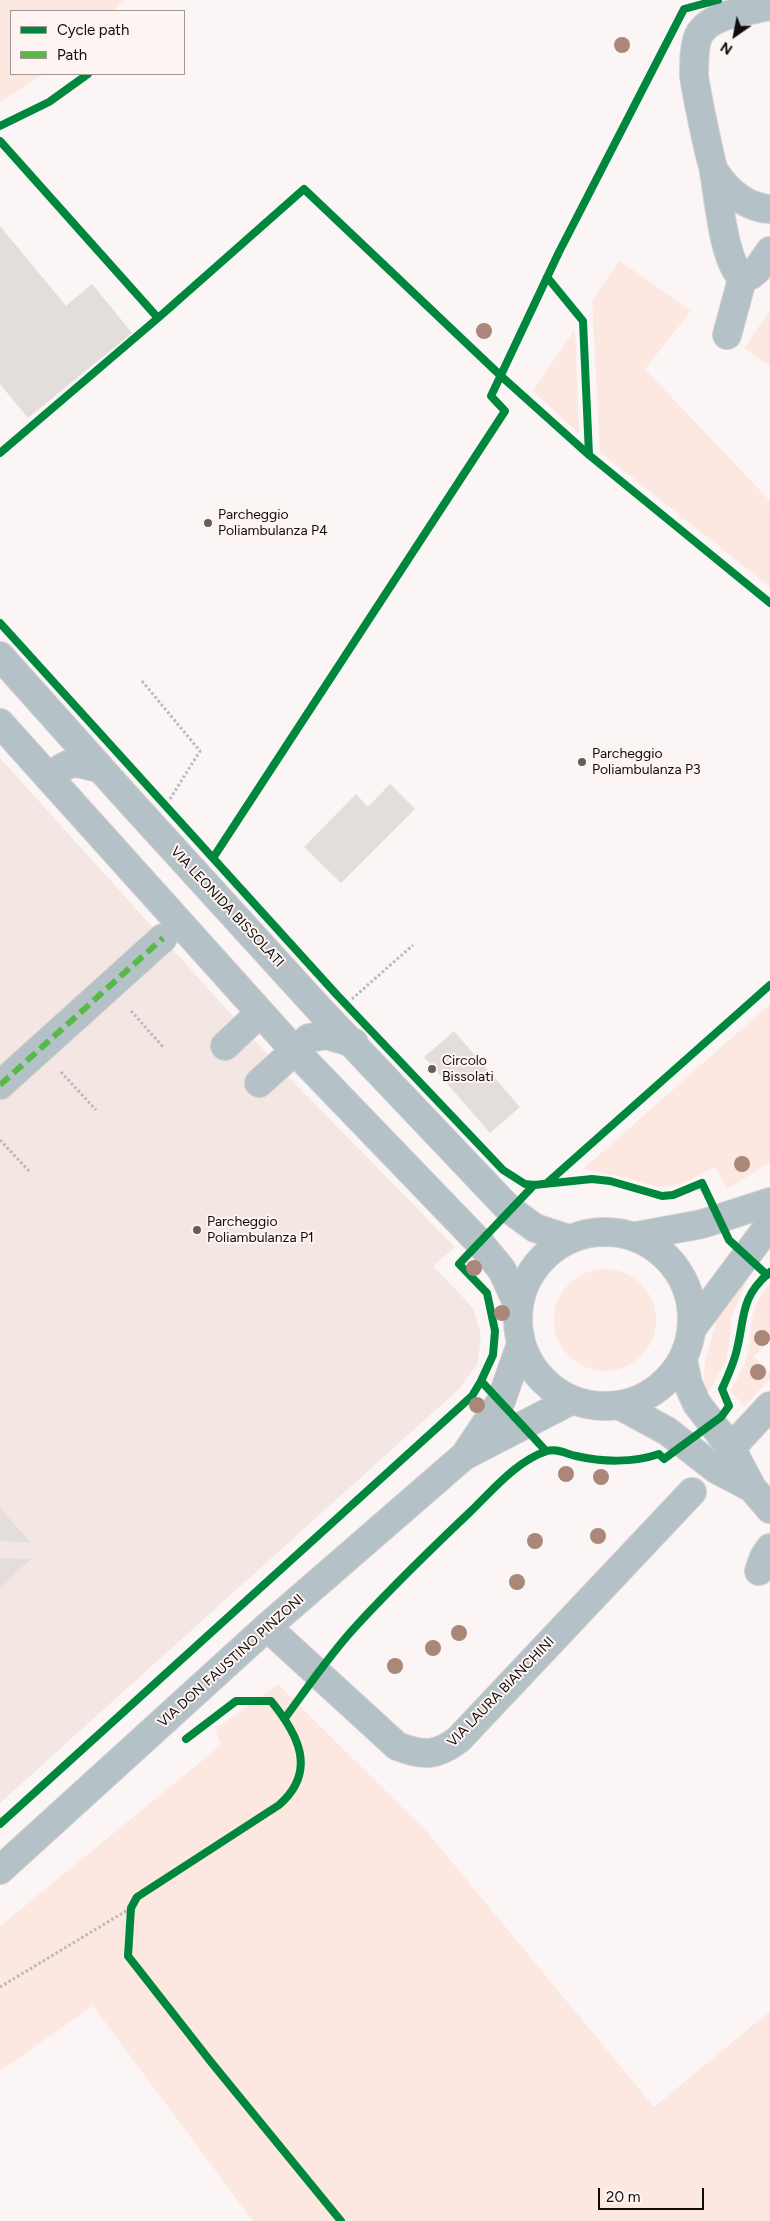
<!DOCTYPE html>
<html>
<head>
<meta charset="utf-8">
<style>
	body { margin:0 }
	#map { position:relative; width:770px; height:2221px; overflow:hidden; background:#fbf6f5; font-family:Figtree,sans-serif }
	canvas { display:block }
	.legend { position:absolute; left:10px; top:10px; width:175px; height:65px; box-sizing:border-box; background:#fef5f2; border:1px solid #9f9895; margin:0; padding:6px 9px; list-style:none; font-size:15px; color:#100c0a }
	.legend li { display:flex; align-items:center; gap:10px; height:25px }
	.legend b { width:25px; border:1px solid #9f9895 }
	.north { position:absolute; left:710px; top:10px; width:50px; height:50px; -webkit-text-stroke:4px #fef5f2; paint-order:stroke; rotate:213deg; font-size:14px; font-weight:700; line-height:20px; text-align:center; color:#100c0a }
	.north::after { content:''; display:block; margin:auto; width:18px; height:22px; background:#100c0a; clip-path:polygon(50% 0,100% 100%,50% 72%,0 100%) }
	.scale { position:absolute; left:598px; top:2188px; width:106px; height:22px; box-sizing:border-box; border:2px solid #100c0a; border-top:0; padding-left:6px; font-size:15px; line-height:18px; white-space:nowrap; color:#100c0a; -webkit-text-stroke:4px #fef5f2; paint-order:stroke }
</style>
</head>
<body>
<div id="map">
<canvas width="770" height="2221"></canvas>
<ul class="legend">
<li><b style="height:6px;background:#00873e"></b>Cycle path</li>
<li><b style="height:6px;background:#58b947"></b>Path</li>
</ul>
<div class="north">N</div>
<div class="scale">20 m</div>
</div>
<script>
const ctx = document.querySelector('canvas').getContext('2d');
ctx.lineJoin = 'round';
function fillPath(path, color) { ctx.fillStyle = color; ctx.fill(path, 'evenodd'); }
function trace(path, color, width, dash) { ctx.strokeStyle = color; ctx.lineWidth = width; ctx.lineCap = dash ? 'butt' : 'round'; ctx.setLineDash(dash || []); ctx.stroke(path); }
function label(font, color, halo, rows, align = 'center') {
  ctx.font = font + ' Figtree,sans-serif'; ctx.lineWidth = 4; ctx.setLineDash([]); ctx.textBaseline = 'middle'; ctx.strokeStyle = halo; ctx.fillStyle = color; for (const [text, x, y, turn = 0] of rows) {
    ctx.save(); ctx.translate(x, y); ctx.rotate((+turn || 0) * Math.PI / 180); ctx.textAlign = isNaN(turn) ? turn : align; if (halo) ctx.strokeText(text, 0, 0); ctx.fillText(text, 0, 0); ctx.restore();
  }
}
fillPath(new Path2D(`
	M0 758 277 1065 455 1247 433 1266 473 1308 481 1335 478 1363 459 1389 0 1803Z`), '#f4e7e3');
fillPath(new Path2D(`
	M0 0H125L113 11H11V74H43L0 102Z
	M620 261 691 311 645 369 770 501V587L600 452 592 300Z
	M770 310V366L744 348Z
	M575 329 579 434 533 391Z
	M770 1004V1162L728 1189 715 1167 688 1181 671 1186 657 1187 619 1176 583 1169Z
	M554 1320a51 51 0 1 1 102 0a51 51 0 1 1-102 0Z
	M746 1276 748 1278 731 1318 730 1339 726 1361 707 1394 704 1378 705 1361 718 1315Z
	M770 1284V1340L754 1357 770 1372V1379L744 1406 730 1391C737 1379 745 1366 748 1352 753 1324 748 1308 770 1284Z
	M278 1684 428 1833 654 2107 770 2011V2221H253L93 2006 0 2071V1926L221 1745 215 1730Z`), '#fce8e1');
fillPath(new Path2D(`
	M0 226 66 306 92 284 132 333 28 418 0 384Z
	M390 784 415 809 341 883 304 847 356 794 368 807Z
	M454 1031 520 1107 490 1133 424 1057Z
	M0 1508 31 1543 0 1541Z
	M0 1558 31 1559 0 1587Z`), '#e3dedc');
const minor = new Path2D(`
	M770 6C749 11 713 13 700 33 694 42 694 64 694 75 695 86 711 166 715 172 727 191 747 208 770 209
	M714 172C719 199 723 254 739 274L751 275 757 270 770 251
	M727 335 743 276
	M0 656 127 798 321 1011 509 1209 535 1228 569 1239
	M0 723 294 1050 479 1242 502 1270 518 1305
	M49 778C71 758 74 762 101 769
	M225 1046 260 1013
	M259 1083 309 1038 327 1035 354 1043
	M0 1085 163 938
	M518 1319a87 87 0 1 1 174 0a87 87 0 1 1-174 0Z
	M637 1236 702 1224 770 1202
	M693 1327 770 1224
	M683 1360 688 1384 697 1404 731 1448 752 1488 770 1509
	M619 1405 667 1431 716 1469 752 1488
	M731 1448 770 1406
	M465 1455 501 1401 521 1344
	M759 1571 764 1557 770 1548
	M267 1627 397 1746C423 1756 436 1757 459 1739L692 1492
	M0 1870 267 1627 464 1456 572 1400`);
trace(minor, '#d5d1d0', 30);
trace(new Path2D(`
	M142 681 200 751 170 799
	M352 999 413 945
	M131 1011 164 1048
	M61 1072 96 1110
	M0 1140 30 1172
	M0 1987 131 1908`), '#b6babe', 3, [2.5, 2.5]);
trace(minor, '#b4c1c7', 28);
trace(new Path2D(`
	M0 1085 163 938`), '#58b947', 6, [12, 6]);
trace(new Path2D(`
	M0 126 49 102 88 74
	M0 141 158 318 304 189 501 376 589 455 770 603
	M547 277 583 321 589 455
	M0 453 158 318
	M0 623 337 995 503 1170 525 1184 534 1185 592 1179 610 1181 662 1196 673 1195 702 1183 729 1240 767 1275
	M213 858 505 411 491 396 559 252 684 9 718 0
	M547 1183 770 985
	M481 1381 546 1451
	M285 1718C308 1687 330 1654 357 1625 393 1586 431 1549 470 1512 492 1491 516 1461 547 1451 557 1448 566 1454 576 1456 602 1462 633 1463 659 1454L664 1459 721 1417 729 1406 722 1389C728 1376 734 1363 737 1349 745 1317 740 1297 770 1272
	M186 1739 236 1701H271C298 1734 318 1771 279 1805L137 1897 131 1908 128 1956 211 2062 341 2221
	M0 1824 472 1396 481 1381 493 1355 495 1331 487 1293 459 1264 534 1185`), '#00873e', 8);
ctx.fillStyle = '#aa8779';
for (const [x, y] of [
	[622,45],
	[484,331],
	[742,1164],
	[474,1268],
	[502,1313],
	[762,1338],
	[758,1372],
	[477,1405],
	[566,1474],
	[601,1477],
	[598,1536],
	[535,1541],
	[517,1582],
	[459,1633],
	[433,1648],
	[395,1666]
]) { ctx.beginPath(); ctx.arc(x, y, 8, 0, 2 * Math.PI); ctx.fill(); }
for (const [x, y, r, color] of [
	[208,523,5,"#625e5c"],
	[582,762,5,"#625e5c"],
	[432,1069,5,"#625e5c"],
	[197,1230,5,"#625e5c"]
]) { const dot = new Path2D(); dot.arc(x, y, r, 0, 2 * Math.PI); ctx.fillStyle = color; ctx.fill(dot); trace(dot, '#fef5f2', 2); }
label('14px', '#100c0a', '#fef5f2', [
	["Parcheggio",218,515],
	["Poliambulanza P4",218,531],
	["Parcheggio",592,754],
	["Poliambulanza P3",592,770],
	["Circolo",442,1061],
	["Bissolati",442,1077],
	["Parcheggio",207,1222],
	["Poliambulanza P1",207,1238]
], 'left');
label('14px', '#100c0a', '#fef5f2', [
	["VIA LEONIDA BISSOLATI",227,907,47],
	["VIA DON FAUSTINO PINZONI",231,1661,-42],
	["VIA LAURA BIANCHINI",501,1692,-46]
]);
</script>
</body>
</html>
